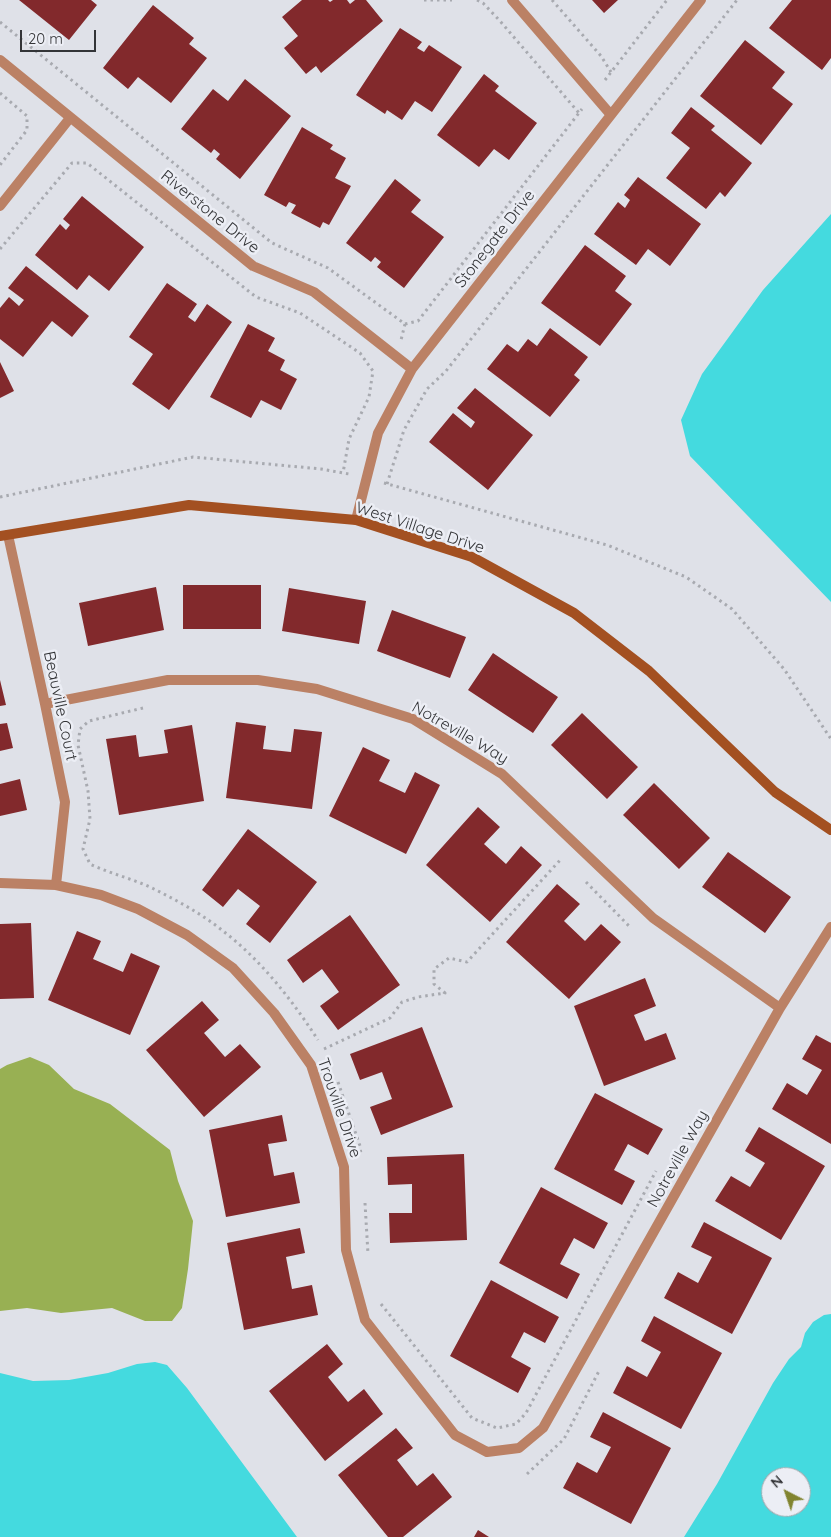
<!DOCTYPE html>
<html>
<head>
<meta charset="utf-8">
<style>
	body { margin:0 }
	#map { position:relative; width:831px; height:1537px; overflow:hidden; background:#dfe1e8; font-family:Quicksand,sans-serif }
	canvas { display:block }
	.north { position:absolute; left:761px; top:1467px; width:50px; height:50px; box-sizing:border-box; background:#eceef5; border:1px solid #a2a4a9; border-radius:50%; rotate:319deg; font-size:14px; font-weight:700; line-height:20px; text-align:center; color:#333437 }
	.north::after { content:''; display:block; margin:auto; width:18px; height:22px; background:#81842f; clip-path:polygon(50% 0,100% 100%,50% 72%,0 100%) }
	.scale { position:absolute; left:20px; top:30px; width:76px; height:22px; box-sizing:border-box; border:2px solid #333437; border-top:0; padding-left:6px; font-size:15px; line-height:18px; white-space:nowrap; color:#333437; -webkit-text-stroke:4px #eceef5; paint-order:stroke }
</style>
</head>
<body>
<div id="map">
<canvas width="831" height="1537"></canvas>
<div class="north">N</div>
<div class="scale">20 m</div>
</div>
<script>
const ctx = document.querySelector('canvas').getContext('2d');
ctx.lineJoin = 'round';
function fillPath(path, color) { ctx.fillStyle = color; ctx.fill(path, 'evenodd'); }
function trace(path, color, width, dash) { ctx.strokeStyle = color; ctx.lineWidth = width; ctx.lineCap = dash ? 'butt' : 'round'; ctx.setLineDash(dash || []); ctx.stroke(path); }
function label(font, color, halo, rows, align = 'center') {
  ctx.font = font + ' Quicksand,sans-serif'; ctx.lineWidth = 5; ctx.setLineDash([]); ctx.textBaseline = 'middle'; ctx.strokeStyle = halo; ctx.fillStyle = color; for (const [text, x, y, turn = 0] of rows) {
    ctx.save(); ctx.translate(x, y); ctx.rotate((+turn || 0) * Math.PI / 180); ctx.textAlign = isNaN(turn) ? turn : align; if (halo) ctx.strokeText(text, 0, 0); ctx.fillText(text, 0, 0); ctx.restore();
  }
}
fillPath(new Path2D(`
	M30 1057 49 1065 74 1089 110 1104 170 1150 178 1181 193 1221 188 1269 182 1308 172 1321H145L112 1308 61 1313 27 1308 0 1311V1069L7 1065Z`), '#98b053');
fillPath(new Path2D(`
	M831 214V602L690 456 681 420 702 374 763 290Z
	M831 1314V1537H684L717 1484 773 1383 789 1359 801 1347 805 1333 813 1322 824 1315ZM771 1477H801V1507H771Z
	M155 1362 167 1365 187 1388 297 1537H0V1373L33 1381 69 1380 108 1373 137 1364Z`), '#44dadf');
fillPath(new Path2D(`
	M19 0H91L97 5 69 40Z
	M302 0H328L330 2 333 0H347L350 4 355 0H366L383 21 321 73 316 66 306 74 284 48 298 36 282 17Z
	M592 0H618L604 13Z
	M792 0H831V58L822 70 769 28Z
	M153 5 194 38 189 44 207 58 171 103 138 77 128 89 103 68Z
	M400 28 422 42 417 48 424 52 429 45 462 67 432 112 415 101 402 120 387 110 385 114 356 95Z
	M745 40 785 72 772 88 793 104 761 145 700 96Z
	M484 74 499 86 495 91 537 123 509 160 494 149 479 167 437 135Z
	M245 79 291 116 240 179 216 159 220 154 214 149 211 153 181 129 213 89 228 101Z
	M691 107 715 126 711 130 752 163 725 197 720 192 706 209 666 178 690 148 671 133Z
	M302 127 333 145 330 149 346 158 335 178 351 186 329 225 323 222 320 228 291 213 296 205 289 202 286 207 264 195Z
	M638 177 701 224 670 266 648 249 636 265 594 234 618 202 625 208 630 200 624 195Z
	M395 179 421 200 411 212 444 237 404 288 377 267 381 262 375 257 371 262 346 243Z
	M82 196 144 247 109 291 89 275 77 290 35 255 60 224 66 230 70 225 63 219Z
	M585 245 626 276 615 291 632 304 600 346 541 303Z
	M26 266 89 316 72 337 52 321 23 357 0 339V308L9 297 19 306 24 300 8 288Z
	M167 283 197 304 188 317 195 322 207 304 232 322 169 410 132 384 153 354 129 337Z
	M248 324 275 338 268 351 285 360 280 370 297 379 281 410 261 400 251 418 210 397Z
	M550 328 588 357 574 375 580 380 550 417 487 369 507 344 518 352 528 339 537 346Z
	M0 362 14 391 0 398Z
	M475 388 533 435 488 490 429 442 453 413 471 428 475 422 457 408Z
	M183 585H261V629H183Z
	M156 587 164 630 88 646 79 603Z
	M289 588 366 601 359 644 282 631Z
	M392 610 466 637 450 678 377 651Z
	M493 653 558 697 533 733 468 690Z
	M0 680 6 705 0 706Z
	M582 713 638 767 607 799 551 745Z
	M236 722 266 726 263 749 291 752 294 729 322 732 312 809 226 798Z
	M7 723 13 748 0 751V724Z
	M192 725 204 801 119 815 106 739 136 735 139 757 168 753 164 730Z
	M363 747 390 760 379 781 405 793 415 772 440 785 406 854 329 816Z
	M20 779 27 810 0 816V784Z
	M654 783 710 838 679 869 623 815Z
	M478 807 500 827 484 844 506 864 521 846 542 865 490 922 426 865Z
	M248 829 317 882 270 943 246 924 260 906 238 889 223 907 202 890Z
	M728 852 791 897 765 933 702 887Z
	M557 884 580 904 564 921 585 941 601 924 621 942 569 999 506 942Z
	M350 915 400 985 338 1030 320 1006 339 992 322 969 303 983 287 960Z
	M31 923 34 998 0 999V924Z
	M77 931 101 941 93 959 123 972 131 953 160 966 130 1035 48 1000Z
	M645 978 656 1006 634 1015 645 1041 666 1033 676 1059 604 1086 574 1006Z
	M202 1001 219 1020 204 1033 225 1057 240 1044 261 1067 204 1117 146 1050Z
	M422 1027 453 1107 381 1135 370 1107 392 1099 382 1072 360 1080 350 1054Z
	M816 1035 831 1043V1144L772 1109 787 1083 807 1095 822 1070 802 1059Z
	M595 1093 663 1129 648 1155 628 1144 614 1170 635 1181 622 1205 554 1169Z
	M282 1115 287 1141 268 1144 274 1176 294 1172 300 1203 226 1217 209 1130Z
	M759 1127 825 1166 781 1240 715 1201 731 1176 750 1187 765 1163 745 1151Z
	M464 1154 467 1240 390 1243 389 1213H412V1184L388 1185 387 1157Z
	M541 1187 608 1223 594 1249 574 1238 560 1264 580 1274 567 1299 499 1263Z
	M704 1222 772 1258 732 1334 664 1298 678 1272 698 1283 712 1257 691 1247Z
	M300 1228 305 1253 286 1257 292 1289 312 1285 318 1315 244 1330 227 1243Z
	M491 1280 559 1317 545 1343 524 1332 511 1357 531 1368 518 1393 450 1356Z
	M654 1316 722 1353 681 1429 613 1393 627 1366 647 1377 661 1352 641 1341Z
	M327 1344 343 1364 328 1377 348 1402 364 1389 383 1414 325 1461 269 1391Z
	M603 1412 671 1448 631 1524 563 1488 577 1462 597 1473 611 1447 590 1437Z
	M396 1428 413 1448 397 1460 417 1486 433 1473 452 1497 403 1537H388L338 1475Z
	M478 1530 489 1537H474Z`), '#82292c');
trace(new Path2D(`
	M424 0H452
	M477 0 483 3 500 21 579 113
	M552 0 601 56 611 72
	M0 22 272 243 328 268 405 324 401 340
	M605 80 667 0
	M0 93 27 116V130L0 165
	M0 249 72 163H87L256 297 300 313 360 353 373 371 369 397 349 439 343 473
	M405 324 418 321 582 109
	M384 483 607 545 686 577 732 609 784 669 831 739
	M387 484 404 430 427 389 446 371 737 0
	M0 497 193 457 321 469 349 474
	M143 708 89 721 80 729 78 745 88 791 90 819 83 849 90 864C111 874 134 879 154 889 178 901 202 914 223 931 261 960 292 1000 318 1040
	M586 882 630 927
	M324 1049 390 1018 402 1002 418 997 445 993 434 984V969L449 958 467 962 562 858
	M338 1082 360 1146 361 1155
	M365 1203 368 1254
	M381 1304 472 1418 497 1428 516 1424 526 1413 656 1171
	M527 1474 564 1439 599 1371`), '#a8aab0', 3, [2.5, 4]);
trace(new Path2D(`
	M512 0 611 115
	M0 60 253 266 314 292 412 369
	M0 206 70 118
	M356 520 378 433 412 369 701 0
	M8 535 45 704 65 802 56 885
	M45 704 168 680H258L317 689 413 719 502 774 653 918 780 1008
	M0 883 56 885 101 895 138 909 187 935 233 968 274 1013 311 1065 344 1167 346 1250 365 1320 455 1435 487 1452 519 1448 543 1428 780 1008 831 927`), '#bb8165', 10);
trace(new Path2D(`
	M0 536 189 505 356 520 472 557 574 613 649 671 775 792 831 830`), '#a35021', 10);
label('16px', '#333437', '#eceef5', [
	["Riverstone Drive",210,212,39],
	["Stonegate Drive",495,239,-52],
	["West Village Drive",420,528,18],
	["Beauville Court",60,706,78],
	["Notreville Way",460,733,30],
	["Trouville Drive",339,1108,71],
	["Notreville Way",678,1159,-61]
]);
</script>
</body>
</html>
